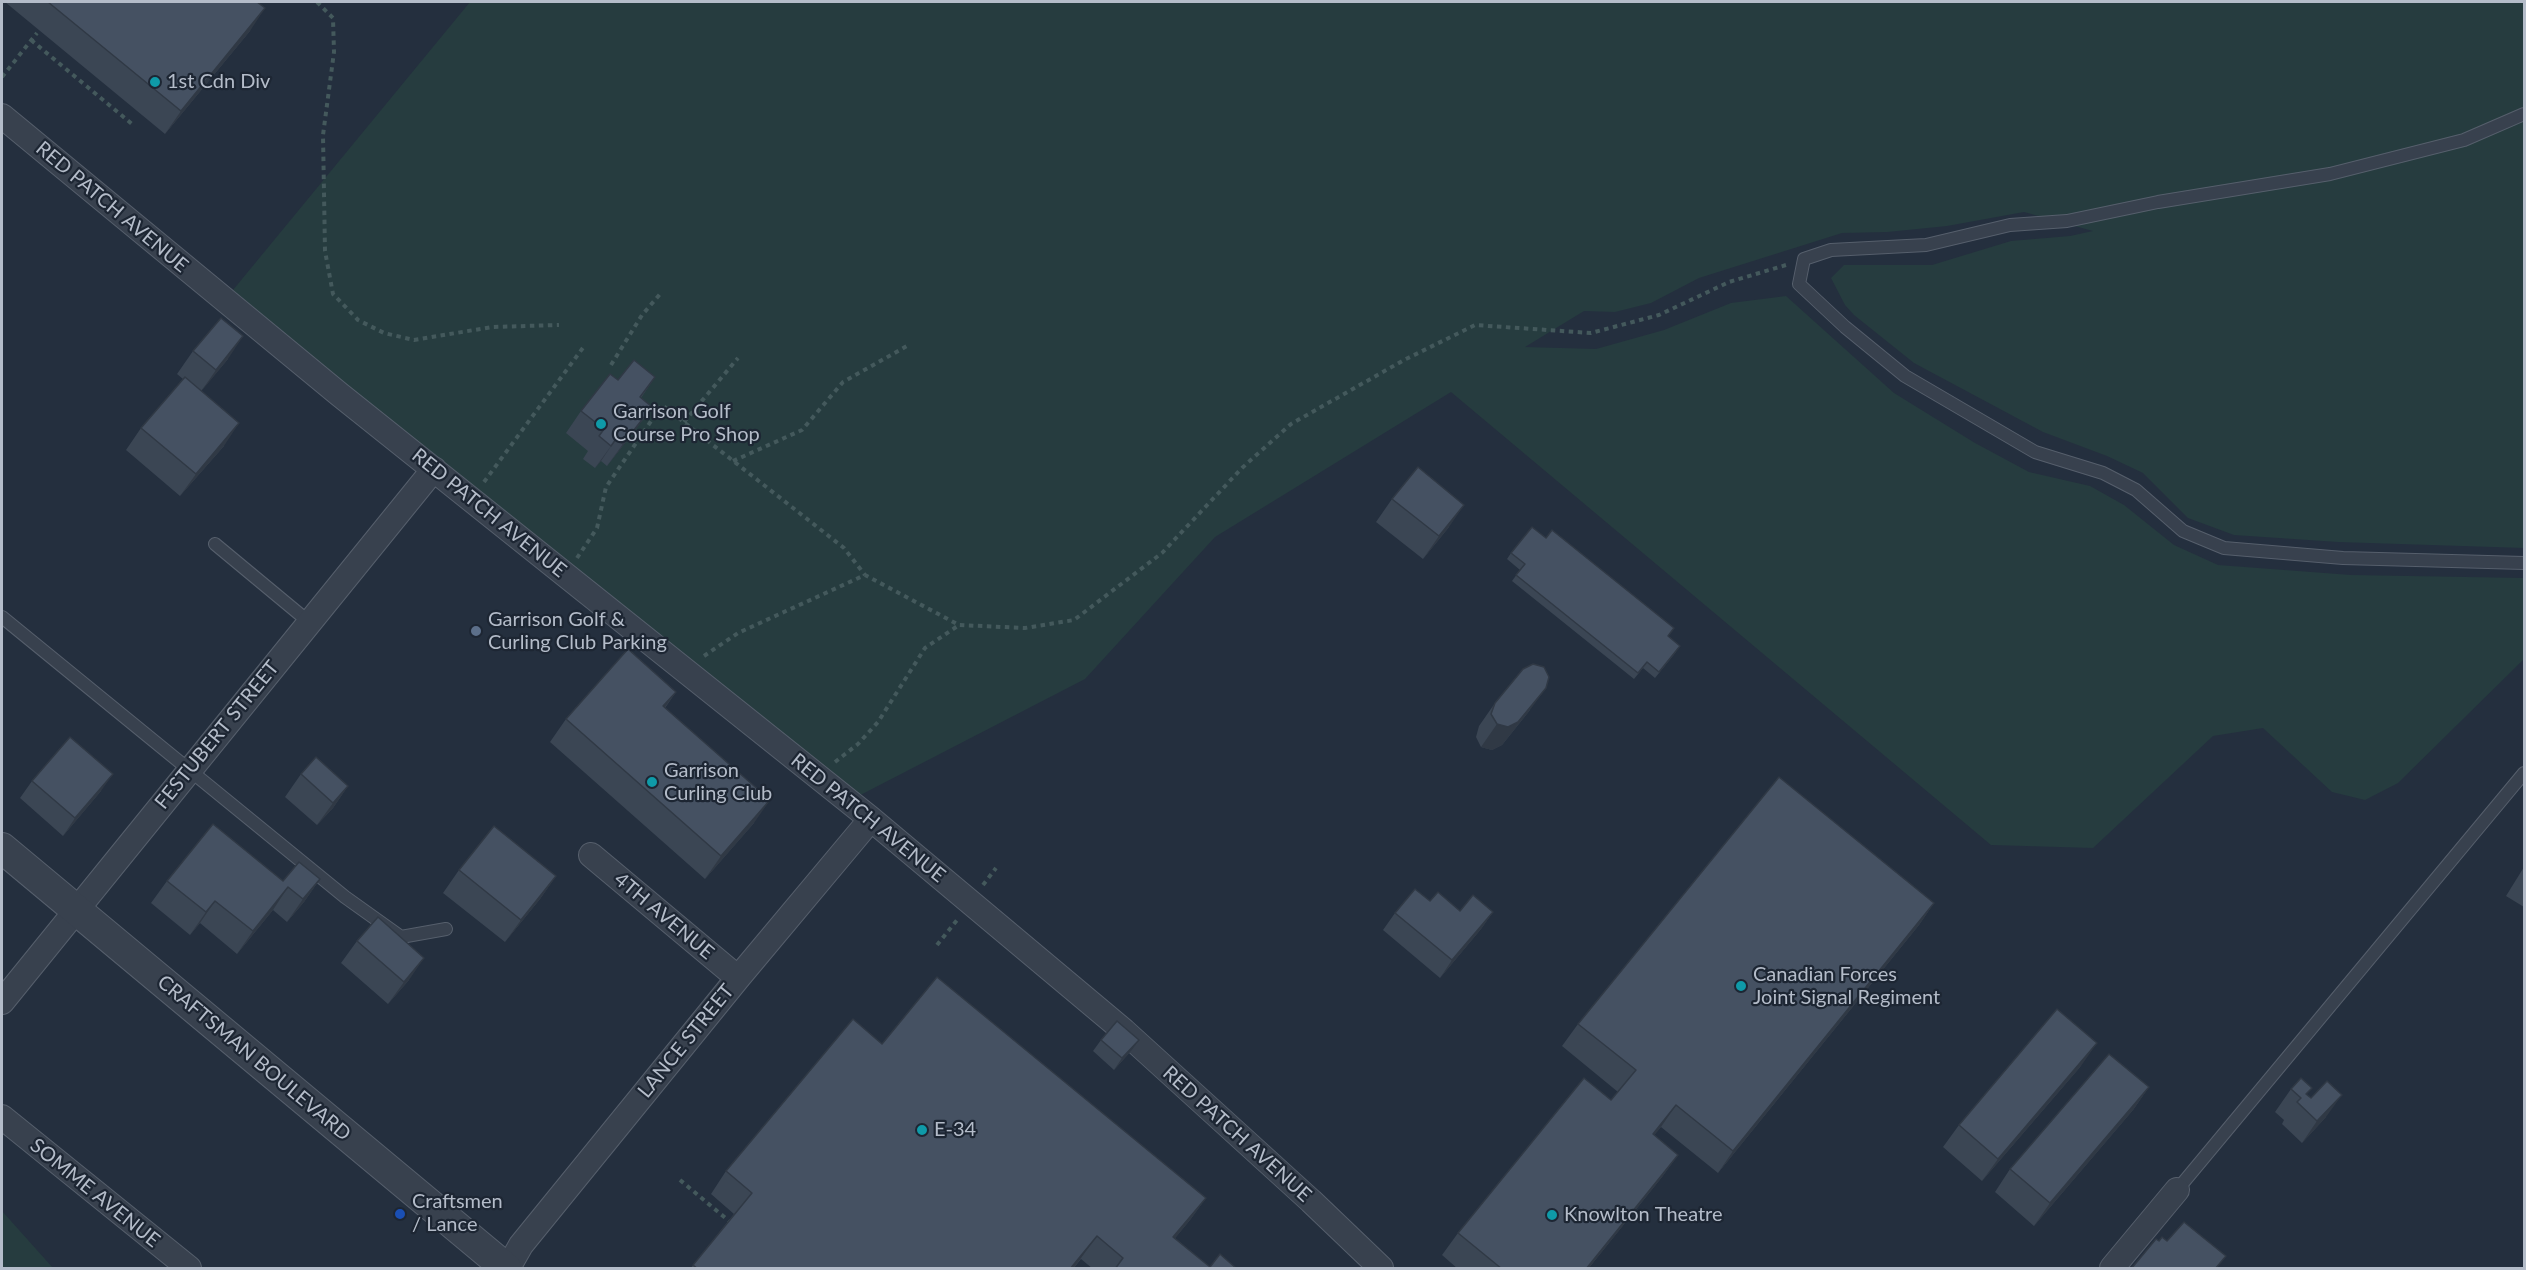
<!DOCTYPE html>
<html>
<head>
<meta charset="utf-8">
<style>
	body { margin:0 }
	#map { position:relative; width:2526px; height:1270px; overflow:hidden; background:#242f3e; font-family:Lato,sans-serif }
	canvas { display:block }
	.frame { position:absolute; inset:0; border:3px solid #b4bcc9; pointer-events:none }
</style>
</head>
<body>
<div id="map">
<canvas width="2526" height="1270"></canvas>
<div class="frame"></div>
</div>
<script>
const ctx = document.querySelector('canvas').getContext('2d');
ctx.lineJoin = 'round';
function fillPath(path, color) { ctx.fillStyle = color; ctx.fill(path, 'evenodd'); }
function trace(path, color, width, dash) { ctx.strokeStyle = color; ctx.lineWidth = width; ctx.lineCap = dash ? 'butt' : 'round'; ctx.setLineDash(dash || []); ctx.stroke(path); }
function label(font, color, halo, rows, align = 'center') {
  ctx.font = font + ' Lato,sans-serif'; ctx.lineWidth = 4.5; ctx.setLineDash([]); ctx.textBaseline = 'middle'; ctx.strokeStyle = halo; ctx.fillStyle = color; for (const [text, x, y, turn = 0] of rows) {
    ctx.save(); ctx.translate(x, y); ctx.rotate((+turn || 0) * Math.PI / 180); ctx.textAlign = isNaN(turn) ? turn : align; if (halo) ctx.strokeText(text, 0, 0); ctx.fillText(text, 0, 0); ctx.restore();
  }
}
fillPath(new Path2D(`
	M470 2H2524V548L2338 542 2234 535 2188 518 2143 473 2107 456 2043 432 1914 363 1854 315 1845 305 1831 278 1844 265H1932L2011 241 2070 236 2093 231 2024 212 1947 226 1887 232 1842 233 1699 278 1651 303 1615 312 1584 311 1525 347 1596 349 1664 330 1731 303 1786 296 1894 393 1975 443 2029 472 2090 486 2124 505 2174 545 2218 565 2351 575 2524 578V659L2398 783 2365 800 2332 792 2263 728 2213 736 2093 848 1991 845 1451 392 1215 537 1085 679 841 805 233 290Z
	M2 1211 53 1268H2Z`), '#263c3f');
const service = new Path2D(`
	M2524 114 2464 140 2330 174 2158 202 2067 221 2010 225 1926 245 1831 250 1804 259 1799 284 1845 327 1905 376 2035 452 2103 473 2136 490 2183 531 2224 548 2343 558 2524 563
	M215 544 309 622
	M2 617 345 897 401 937 446 929
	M2177 1190 2524 773`);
const minor = new Path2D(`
	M2 116 339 394 871 819 1124 1031 1311 1201 1381 1268
	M591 855 738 978
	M2 1002 434 469
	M2 1117 189 1268
	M508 1268 521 1245 738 978 871 819
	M2112 1268 2177 1190`);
const tertiary = new Path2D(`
	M2 848 506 1268`);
trace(service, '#565f6c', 14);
trace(minor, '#565f6c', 26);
trace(tertiary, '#565f6c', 32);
trace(new Path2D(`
	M317 2 333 18 334 52 323 135 325 251 333 294 358 320 384 333 414 340 492 327 559 325
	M31 40 132 124
	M2 77 37 33
	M611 365 642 315 661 293
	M684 422 738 358
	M733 461 802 430 843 382 907 346
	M484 482 585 345
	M577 558 597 528 606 487 662 405 844 548 865 575
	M704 656 738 633 865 575 959 625 1025 628 1074 620 1162 553 1242 468 1291 424 1404 360 1475 325 1591 333 1659 315 1729 282 1786 265
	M835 762 858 744 878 722 925 648 959 625
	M983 885 996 868
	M937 945 957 920
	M680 1180 729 1221`), '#44595c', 4, [4.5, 4.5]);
trace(service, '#38414e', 12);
trace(minor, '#38414e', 24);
trace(tertiary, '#38414e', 30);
fillPath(new Path2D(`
	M5 2H257L250 31 165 134Z
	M193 351 228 359 201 391 224 446 180 496 126 450 141 428 183 379 177 374Z
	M655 377 641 398 652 407 636 429 607 466 601 461 595 468 583 459 588 451 566 433 581 411 618 380Z
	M1392 499 1449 527 1423 559 1376 522Z
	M1511 553 1668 636 1676 652 1655 678 1643 668 1634 679 1512 581 1520 570 1507 559Z
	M676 692 665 708 754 823 705 879 550 742 566 719Z
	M1495 703 1530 710 1502 745 1492 750 1481 747 1476 737 1479 726Z
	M301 774 348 786 333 808 317 825 285 797Z
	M32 781 101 791 63 836 20 798Z
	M2524 867V907L2506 896Z
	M459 870 556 876 540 899 505 942 443 893Z
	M320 879 304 902 287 922 273 910 237 954 200 923 190 935 151 903 167 881H283Z
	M1430 901 1460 911 1493 912 1481 929 1440 978 1383 930 1395 913Z
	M1934 903 1919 925 1718 1173 1661 1127 1654 1135 1678 1155 1662 1177 1588 1269H1458L1442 1255 1458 1233 1611 1100 1618 1092 1562 1046 1578 1024Z
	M357 941 409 980 388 1004 341 963Z
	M1101 1040 1131 1051 1114 1070 1093 1051Z
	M882 1044 1206 1198 1190 1220 1175 1238 1210 1267 1237 1269H1093L1081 1259 1073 1269H690L734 1214 711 1194 726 1171Z
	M2081 1066 1982 1181 1943 1147 1959 1125Z
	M2149 1087 2133 1110 2034 1226 1995 1192 2010 1169Z
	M2291 1089 2307 1095 2326 1117 2302 1143 2282 1124 2284 1120 2275 1112Z`), '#3b4654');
fillPath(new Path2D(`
	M265 8 250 31 165 134 181 111Z
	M243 336 228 359 200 393 216 370Z
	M652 407 636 429 607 466 623 444Z
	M239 423 224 446 180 496 196 474Z
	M616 439 601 461 595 468 611 446Z
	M1464 505 1449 527 1423 559 1439 536Z
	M1546 688 1530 710 1502 745 1492 750 1481 747 1497 724Z
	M676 692 660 714 663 706Z
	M113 774 101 791 63 836 75 818Z
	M348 786 333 808 317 825 333 803Z
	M770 800 754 823 705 879 721 856Z
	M556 876 540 899 505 942 521 920Z
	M320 879 304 902 287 922 303 899Z
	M288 887 273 910 237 954 253 931Z
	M215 901 200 923 190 935 206 912Z
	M1934 903 1919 925 1718 1173 1733 1151Z
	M1493 912 1481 929 1440 978 1452 960Z
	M424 958 409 980 388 1004 404 982Z
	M1139 1040 1131 1051 1114 1070 1122 1058Z
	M2097 1043 2081 1066 1982 1181 1998 1159Z
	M2149 1087 2133 1110 2034 1226 2050 1203Z
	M2342 1095 2326 1117 2302 1143 2317 1121Z
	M1676 1105 1661 1127 1637 1156 1653 1134Z
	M1678 1155 1662 1177 1588 1269H1586Z
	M1206 1198 1190 1220 1158 1259 1173 1237Z
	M1097 1236 1073 1269H1070Z`), '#303945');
const building = new Path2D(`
	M48 2H257L265 8 181 111Z
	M221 318 243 336 216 370 193 351Z
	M634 360 655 377 640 397 652 407 623 444 616 439 611 446 599 436 604 429 581 411 610 374 618 380Z
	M185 377 239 423 196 474 141 428Z
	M1418 467 1464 505 1439 536 1392 499Z
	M1532 527 1546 538 1552 530 1674 628 1668 636 1680 646 1659 672 1647 662 1638 673 1516 575 1525 564 1511 553Z
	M628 649 676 692 663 706 770 800 721 856 566 719Z
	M1533 664 1544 667 1549 677 1546 688 1518 722 1508 727 1497 724 1491 714 1495 703 1523 669Z
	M70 737 113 774 75 818 32 781Z
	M316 757 348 786 333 803 301 774Z
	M1779 777 1934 903 1733 1151 1676 1105 1653 1134 1678 1155 1586 1269H1502L1458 1233 1584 1078 1611 1100 1636 1070 1578 1024Z
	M213 824 283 881 299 862 320 879 303 899 288 887 253 931 215 901 206 912 167 881Z
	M494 826 556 876 521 920 459 870Z
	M1415 889 1430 901 1438 892 1460 911 1473 895 1493 912 1452 960 1395 913Z
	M378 917 424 958 404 982 357 941Z
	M937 977 1206 1198 1173 1237 1210 1267 1220 1254 1237 1269H1115L1123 1258 1097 1236 1070 1269H698L693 1265 752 1193 726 1171 853 1019 882 1044Z
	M2057 1009 2097 1043 1998 1159 1959 1125Z
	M1117 1021 1139 1040 1122 1058 1101 1040Z
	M2109 1054 2149 1087 2050 1203 2010 1169Z
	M2301 1078 2312 1088 2306 1094 2311 1098 2327 1081 2342 1095 2317 1121 2297 1102 2301 1098 2291 1089Z
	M2184 1222 2226 1256 2215 1269H2131L2156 1239 2159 1241 2162 1237 2167 1241Z`);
fillPath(building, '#455162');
trace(building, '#303945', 1.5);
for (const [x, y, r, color] of [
	[155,82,6,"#0f9aa8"],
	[601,424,6,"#0f9aa8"],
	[476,631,6,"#5c6f8a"],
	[652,782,6,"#0f9aa8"],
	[1741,986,6,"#0f9aa8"],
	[922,1130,6,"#0f9aa8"],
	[400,1214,6,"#1a4fb4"],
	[1552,1215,6,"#0f9aa8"]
]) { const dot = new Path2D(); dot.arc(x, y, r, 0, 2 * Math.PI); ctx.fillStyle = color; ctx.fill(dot); trace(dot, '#1d2633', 2); }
label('20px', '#b4bcc9', '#1d2633', [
	["1st Cdn Div",167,82],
	["Garrison Golf",613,412],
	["Course Pro Shop",613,435],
	["Garrison Golf &",488,620],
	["Curling Club Parking",488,643],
	["Garrison",664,771],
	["Curling Club",664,794],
	["Canadian Forces",1753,975],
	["Joint Signal Regiment",1753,998],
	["E-34",934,1130],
	["Craftsmen",412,1202],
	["/ Lance",412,1225],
	["Knowlton Theatre",1564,1215]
], 'left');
label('20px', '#b4bcc9', '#1d2633', [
	["RED PATCH AVENUE",112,207,40],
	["RED PATCH AVENUE",489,513,39],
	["FESTUBERT STREET",217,735,-51],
	["RED PATCH AVENUE",868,818,39],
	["4TH AVENUE",664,916,40],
	["LANCE STREET",686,1041,-51],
	["CRAFTSMAN BOULEVARD",254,1058,40],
	["RED PATCH AVENUE",1237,1134,42],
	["SOMME AVENUE",95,1193,39]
]);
</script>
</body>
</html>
